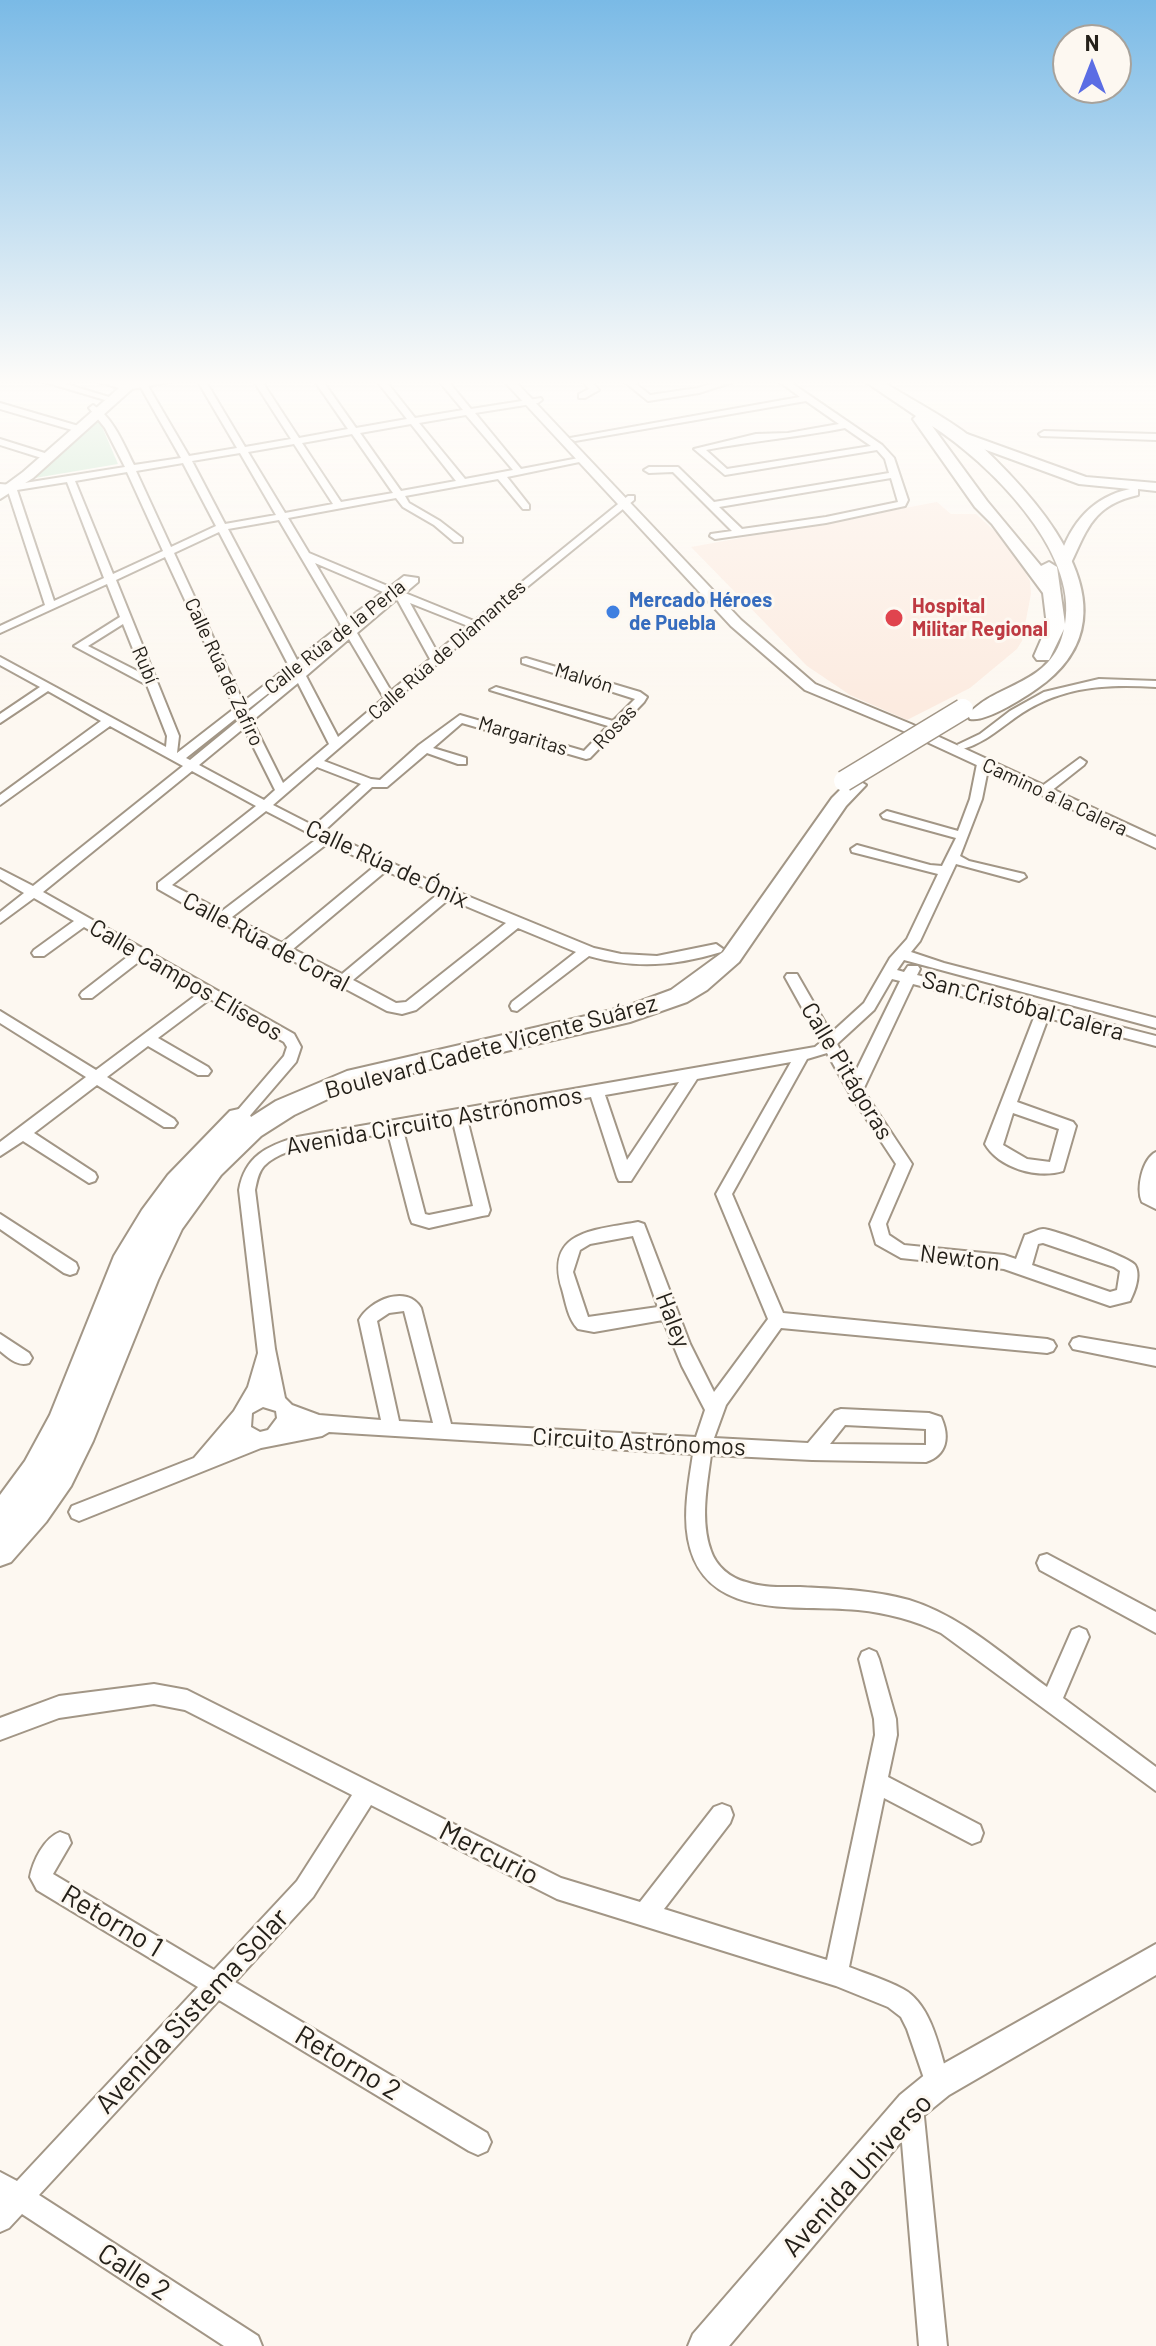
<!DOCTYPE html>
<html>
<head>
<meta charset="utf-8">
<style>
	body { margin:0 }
	#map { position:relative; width:1156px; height:2346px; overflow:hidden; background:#fdf8f1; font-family:Barlow,sans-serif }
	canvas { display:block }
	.north { position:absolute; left:1052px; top:24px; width:80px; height:80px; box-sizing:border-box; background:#fdf8f1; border:2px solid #a7a29b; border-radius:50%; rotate:0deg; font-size:22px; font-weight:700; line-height:32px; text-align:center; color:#25211a }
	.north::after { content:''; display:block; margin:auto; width:28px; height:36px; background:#5b6de4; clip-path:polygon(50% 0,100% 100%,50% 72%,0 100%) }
</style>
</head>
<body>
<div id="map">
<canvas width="1156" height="2346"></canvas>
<div class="north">N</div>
</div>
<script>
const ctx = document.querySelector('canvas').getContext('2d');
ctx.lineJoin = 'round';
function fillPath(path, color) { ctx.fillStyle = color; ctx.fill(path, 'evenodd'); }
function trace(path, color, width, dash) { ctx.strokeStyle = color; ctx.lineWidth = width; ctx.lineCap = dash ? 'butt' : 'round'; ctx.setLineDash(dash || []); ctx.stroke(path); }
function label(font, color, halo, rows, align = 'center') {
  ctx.font = font + ' Barlow,sans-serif'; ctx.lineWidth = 6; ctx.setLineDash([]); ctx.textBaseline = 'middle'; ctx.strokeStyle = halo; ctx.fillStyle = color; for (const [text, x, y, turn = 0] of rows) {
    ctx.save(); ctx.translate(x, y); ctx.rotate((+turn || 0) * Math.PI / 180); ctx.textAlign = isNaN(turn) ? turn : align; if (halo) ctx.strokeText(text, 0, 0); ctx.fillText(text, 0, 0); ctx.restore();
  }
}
fillPath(new Path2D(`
	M937 502 951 514H976L1011 546 1030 581 1031 594 1022 641 1017 649 970 688 907 720 850 695 807 666 691 547Z`), '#fcebe0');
fillPath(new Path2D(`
	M95 418 100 422 118 464 29 479Z`), '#bee4c7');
const minor = new Path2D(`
	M38 380H52L109 397 105 400Z
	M197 380H205L245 447 291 439 253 380H261L299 438 348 429 314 380H322L356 428 407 419 376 380H385L415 418 463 410 438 380H447L471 409 541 398 542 400 538 403 475 413 521 469 584 457 589 460 507 477 529 505V509H523L498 479 405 496 409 503 440 521 462 538V542H454L434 525 403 507 396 498 288 518 309 553 390 587 404 576 418 578V582L405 593 474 621 628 496H634V500L516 596 324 761 371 779 380 780 419 745 460 715 584 751 608 726 490 690 496 687 613 721 635 699 522 663V659L526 658 640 692 647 697 644 702 590 758 586 759 462 723 433 748 466 758V764H458L427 753 387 787H372L324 831 426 879 594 948 621 954 657 956 716 944 723 949 721 952C675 966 635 969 589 956L517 1011 512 1010 510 1006 512 1002 576 952 518 928 416 1010 402 1014 387 1011 222 923 216 922 158 889V883L256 806 192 771 43 892 294 1034 301 1047 296 1062 247 1119H237L234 1115 237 1111 284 1056 287 1047 284 1042 210 999 158 1038 208 1067 211 1071 208 1075H198L148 1046 107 1077 174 1119 177 1123 174 1127H164L97 1085 34 1133 95 1173 97 1177 95 1181 89 1183 23 1141 0 1156V1142L86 1077 0 1023V1011L96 1070 199 993 141 960 92 998H82L80 995 82 992 131 954 84 927 44 956H34L32 953 34 950 74 921 34 898 0 923V912L24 893 0 879V869L33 886 183 766 110 726 0 805V795L101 721 48 691 0 723V714L40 687 0 665V657L166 747 167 736 147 685 74 646 120 617 107 584 0 633V626L45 605 8 491 0 490V484L12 485 125 467 105 428 89 408 93 405C113 417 124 445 134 465L181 458 140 386 144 383 148 386 189 456 237 448ZM466 415 513 470 465 479 419 423ZM411 424 456 481 401 491 360 433ZM352 434 393 493 341 502 302 443ZM294 444 333 504 285 513 248 452ZM240 453 276 515 225 524 192 461ZM183 463 216 526 171 547 136 471ZM127 472 163 551 113 574 75 481ZM67 482 104 578 54 601 17 490ZM279 520 341 625 297 660 228 529ZM219 532 289 666 243 702 174 553ZM165 557 235 708 177 753 179 736 116 580ZM315 563 383 592 348 619ZM397 599 430 659 391 691 357 633ZM410 603 468 626 437 652ZM123 624 143 674 88 646ZM349 639 384 698 338 737 306 676ZM293 674V675L248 712 247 710ZM298 683 329 744 283 783 252 721ZM239 716 240 719 190 760 186 758ZM244 728 275 790 264 800 199 765ZM317 767 361 784 314 826 273 805ZM266 811 318 838 222 911 172 885ZM328 843 375 866 282 943 232 917ZM386 871 438 894 342 974 293 949ZM449 899 506 923 406 1002 396 1003 353 980Z
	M581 380H590L599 390 585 398H579V394L589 389Z
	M622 380H631L650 395 698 388 725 380H739L699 393 648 401Z
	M777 380H787L882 445 894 458 908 500 905 506 826 523 715 539 710 536 711 534 732 531 673 472 649 473 644 470 649 467H678L714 502 889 473 885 459 877 450 725 475 694 449 756 434 788 433 839 424 806 401 575 441 570 438 800 397ZM845 428 871 446 727 469 706 450C752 441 799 437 845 428ZM891 478 898 502 826 517 742 529 719 507Z
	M0 403 82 427 83 429 79 432 0 409Z
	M1044 431 1156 434V440L1041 436 1039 434Z
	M0 439 51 455 53 457 48 460 0 445Z
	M1099 679 1156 681V687C1107 684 1064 686 1022 713 1002 726 987 742 963 749L957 745 980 734 1010 711 1044 692Z
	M1080 758 1086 762 1084 765 1046 795H1038V789Z
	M983 760 989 764 982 799 960 856 969 861 1024 874 1026 877 1019 881 956 864 920 941 911 952 944 963 1156 1018V1028L904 960 897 970 904 972 908 966H918L920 969 917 975 1156 1036V1046L1048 1018 1017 1102 1073 1122 1076 1126 1063 1171C1037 1179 999 1168 985 1144L1035 1015 913 984 863 1090 912 1164 886 1224 889 1235 904 1245 1004 1255 1016 1259 1025 1235C1030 1234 1038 1229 1043 1229 1053 1229 1131 1258 1135 1265 1141 1275 1135 1291 1130 1301L1110 1306 1004 1269 901 1258 876 1244 870 1224 896 1164 850 1094 827 1053 807 1059 732 1194 783 1313 1047 1339 1053 1341 1056 1346 1053 1351 1047 1353 781 1328 726 1405 714 1438 808 1443 835 1411 841 1409 929 1413 941 1417C950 1437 947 1455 926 1462L812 1460 711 1455C707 1485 700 1521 711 1551 716 1566 730 1578 746 1582 763 1588 782 1587 800 1587 836 1589 873 1590 909 1600 961 1616 1003 1655 1047 1687L1072 1630 1079 1627 1086 1630 1089 1637 1063 1698 1156 1767V1791L941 1633C914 1620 887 1613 858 1610 796 1604 703 1622 688 1539 683 1511 689 1481 693 1454L329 1432 322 1436 261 1448 79 1521 72 1518 69 1512 72 1506 194 1458 234 1411 248 1387 258 1353 239 1190C245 1156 267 1146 297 1137L815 1047 821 1042 785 977 787 974H797L831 1033 864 1003 890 958 907 939 938 874 852 852 851 849 857 845 930 865 942 866 956 838 883 818 881 815 887 811 958 831 970 799 977 764ZM892 979 900 981 854 1075 837 1044 874 1010ZM791 1062 716 1194 768 1319 714 1392 690 1344 644 1224 638 1222C596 1230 544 1230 562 1289 566 1303 568 1319 578 1329L594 1332 663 1320 682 1366 705 1410 696 1437 451 1424 421 1308C407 1284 370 1300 359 1320L381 1420 319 1415 292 1405 285 1398 275 1349 255 1190C257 1181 258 1173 264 1166 287 1142 355 1139 388 1133L410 1218 412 1223 429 1228 482 1216 488 1215 490 1210 467 1119 591 1097 617 1177 619 1181H631L697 1079ZM679 1082 627 1160 605 1095ZM1013 1113 1059 1129 1050 1162 1027 1159 1003 1145ZM453 1122 473 1206 429 1215 425 1214 403 1130ZM633 1236 658 1307 588 1317 573 1272 580 1250 590 1244ZM1043 1243 1114 1267 1120 1271 1117 1290 1110 1292 1032 1265 1038 1244ZM404 1311 433 1423 399 1421 377 1321 389 1313ZM263 1407 276 1411 277 1418 268 1430 260 1432 251 1427 252 1413ZM845 1425 926 1429V1445L830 1444Z
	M1156 1152V1209L1142 1202C1136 1189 1142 1159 1156 1152Z
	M0 1214 76 1263 78 1268 76 1273 70 1275 64 1273 0 1229Z
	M0 1334 29 1353 32 1358 29 1363C18 1367 9 1358 0 1351Z
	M1079 1337 1156 1350V1366L1073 1349 1070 1344 1073 1339Z
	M1047 1554 1156 1612V1633L1040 1570 1037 1563 1040 1556Z
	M869 1649 876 1652 879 1659 896 1719 897 1735 888 1777 980 1825 983 1833 980 1841 972 1844 884 1798 849 1967C867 1974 886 1980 903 1989 933 2005 940 2054 950 2084L947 2093 938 2096 929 2093 907 2029 901 2017 888 2007 836 1986 557 1899 371 1805 313 1897 235 1982 487 2133 491 2142 487 2151 478 2155 469 2151 219 2000 39 2195 258 2336 262 2346H224L22 2214 9 2228 0 2232V2172L17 2181 198 1987 37 1890 30 1877C33 1861 44 1838 60 1832L68 1835 71 1843 53 1874 214 1970 297 1881 352 1795 185 1710 154 1704 59 1718 0 1740V1718L59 1696 154 1684 187 1690 561 1878 640 1902 714 1807 722 1804 730 1807 733 1815 730 1823 664 1909 827 1960 875 1735 874 1719 859 1659 862 1652Z
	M911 2095 920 2098 923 2107 947 2346H919L899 2107 902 2098Z`);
const tertiary = new Path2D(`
	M503 380H514L741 620 815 684 911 724 1156 837V848L901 730 805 690 731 626Z
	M1156 1944V1975L949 2095 922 2117 729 2346H688L693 2334 900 2095 927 2073Z`);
const secondary = new Path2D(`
	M93 380 128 382 179 380 132 389 33 478 0 499V489L23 472 119 388Z
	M959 434H967L1086 477 1156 483V491L1138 489V495C1094 505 1088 527 1071 563H1061L1059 560C1070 524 1092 497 1130 489L1079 484 959 440Z`);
const primary = new Path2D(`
	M863 380H880C908 398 954 421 978 443 1040 501 1138 608 1046 682 1032 693 987 723 970 719L968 715C997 681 1052 687 1064 629L1049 660H1037L1034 656 1047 626 1043 593 992 524 975 507 913 419 916 416ZM932 426C988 462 1079 551 1065 624L1057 567 1049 562 1041 566 987 501Z
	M856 779 866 785 846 806 739 962 707 990 687 1002 630 1022 353 1087 294 1115 261 1136 221 1175 182 1229 158 1280 93 1441 71 1486 46 1522 11 1562 0 1566V1495L25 1461 50 1415 114 1256 142 1210 168 1175 230 1111 239 1109 248 1111 251 1117 276 1101 347 1071 625 1007 671 990 723 952 832 798 849 781Z`);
trace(minor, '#a29686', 4);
trace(tertiary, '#a29686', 4);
trace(secondary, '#a29686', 4);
trace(primary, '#a29686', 4);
fillPath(minor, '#fff');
fillPath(tertiary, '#fff');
fillPath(secondary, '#fff');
fillPath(primary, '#fff');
const primaryBridge = new Path2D(`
	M844 781 963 709`);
trace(primaryBridge, '#a29686', 23, []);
trace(primaryBridge, '#fff', 20);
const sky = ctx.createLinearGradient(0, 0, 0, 708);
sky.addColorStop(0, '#7abae6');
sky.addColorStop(0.54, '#fefcf9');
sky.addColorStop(1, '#fefcf900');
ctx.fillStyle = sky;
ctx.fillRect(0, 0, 1156, 708);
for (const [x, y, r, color] of [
	[613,612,8,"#3f7fe0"],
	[894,618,10,"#e0444e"]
]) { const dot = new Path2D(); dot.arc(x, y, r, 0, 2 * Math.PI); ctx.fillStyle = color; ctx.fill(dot); trace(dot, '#fdf8f1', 3); }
label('bold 20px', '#366cbe', '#fdf8f1', [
	["Mercado Héroes",629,600],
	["de Puebla",629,623]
], 'left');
label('bold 20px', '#be3a42', '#fdf8f1', [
	["Hospital",912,606],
	["Militar Regional",912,629]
], 'left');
label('20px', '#25211a', '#fdf8f1', [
	["Calle Rúa de la Perla",335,637,-38],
	["Calle Rúa de Diamantes",447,650,-41],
	["Rubí",145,665,67],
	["Calle Rúa de Zafiro",224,672,65],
	["Malvón",584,678,17],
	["Rosas",615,727,-46],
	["Margaritas",523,736,17],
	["Camino a la Calera",1055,797,25]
]);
label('24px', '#25211a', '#fdf8f1', [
	["Calle Rúa de Ónix",387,864,25],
	["Calle Rúa de Coral",266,942,28],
	["Calle Campos Elíseos",186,980,30],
	["San Cristóbal Calera",1023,1006,15],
	["Boulevard Cadete Vicente Suárez",491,1047,-15],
	["Calle Pitágoras",847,1071,59],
	["Avenida Circuito Astrónomos",434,1121,-10],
	["Newton",960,1258,7],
	["Haley",673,1320,69],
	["Circuito Astrónomos",639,1442,3]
]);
label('28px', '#25211a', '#fdf8f1', [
	["Mercurio",489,1853,27],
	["Retorno 1",112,1921,31],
	["Avenida Sistema Solar",192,2011,-47],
	["Retorno 2",348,2063,31],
	["Avenida Universo",857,2175,-48],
	["Calle 2",134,2272,33]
]);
</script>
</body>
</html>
